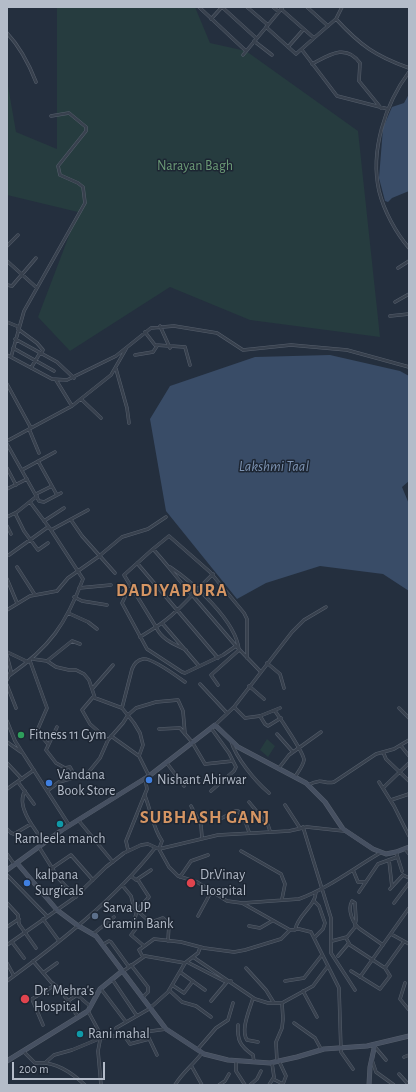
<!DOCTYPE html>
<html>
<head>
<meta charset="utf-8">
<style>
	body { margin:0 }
	#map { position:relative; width:416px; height:1092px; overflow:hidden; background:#242f3e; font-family:"Alegreya Sans",sans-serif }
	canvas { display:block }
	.frame { position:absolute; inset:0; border:8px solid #b4bcc9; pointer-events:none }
	.scale { position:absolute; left:12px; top:1062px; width:93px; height:18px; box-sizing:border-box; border:2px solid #b4bcc9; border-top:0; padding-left:5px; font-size:12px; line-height:14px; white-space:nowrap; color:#b4bcc9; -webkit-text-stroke:3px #1d2633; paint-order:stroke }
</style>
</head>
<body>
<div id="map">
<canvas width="416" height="1092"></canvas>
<div class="frame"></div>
<div class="scale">200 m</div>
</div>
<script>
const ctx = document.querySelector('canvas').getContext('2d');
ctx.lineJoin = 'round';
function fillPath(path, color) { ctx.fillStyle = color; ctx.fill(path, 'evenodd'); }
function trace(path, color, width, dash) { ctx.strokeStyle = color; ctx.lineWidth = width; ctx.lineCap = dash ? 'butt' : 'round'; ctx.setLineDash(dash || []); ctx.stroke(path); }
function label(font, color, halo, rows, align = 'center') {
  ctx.font = font + ' "Alegreya Sans",sans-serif'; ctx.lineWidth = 3; ctx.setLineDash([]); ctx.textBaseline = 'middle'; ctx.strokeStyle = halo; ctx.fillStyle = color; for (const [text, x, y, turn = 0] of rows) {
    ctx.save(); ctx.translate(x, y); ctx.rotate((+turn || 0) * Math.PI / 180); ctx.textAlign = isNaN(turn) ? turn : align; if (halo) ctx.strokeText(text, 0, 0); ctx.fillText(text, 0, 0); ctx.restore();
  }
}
fillPath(new Path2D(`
	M57 7H195L210 43 246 51 358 131 380 337 250 320 170 287 70 351 38 317 78 212 7 195V80L16 132 57 149Z
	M267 739 275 746 268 757 260 750Z`), '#263c3f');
fillPath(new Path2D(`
	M409 94V191L392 198 388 202 385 201 379 178 383 128 392 107 404 103Z
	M330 355 400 371 409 376V481L402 487 409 504V591L383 574 320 566 266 583 237 599 166 511 150 419 170 386 255 357Z`), '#394c67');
const street = new Path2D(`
	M199 7 246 51
	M222 7 256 38
	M247 7 268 25
	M273 7 279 12
	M307 7 328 26
	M281 9 314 38 336 19 342 7
	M211 19 222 7
	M336 19C360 45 375 56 409 68
	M266 27 296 54 313 39
	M7 33C20 47 29 64 36 82
	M254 41 272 55
	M288 47 303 30
	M302 50 337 96 388 109
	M243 55 283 7
	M312 64C329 55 346 43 360 63L359 81 381 108
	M409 72C385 104 370 151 379 191 384 211 396 233 409 248
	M7 246 18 235
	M7 261 37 288
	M398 268 409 261
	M7 285 12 286 36 258
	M395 302 409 294
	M390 316 409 314
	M7 322 19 327
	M160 326 170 348
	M18 329 37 343 43 350 41 354
	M145 332 155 345 185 347 190 365
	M15 339 57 362 74 378
	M13 348 54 371
	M7 355 52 379 67 380 116 356 151 328 174 326 217 333 243 350 291 345 347 350 409 367
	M135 355 153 352 157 346
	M11 357 24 311 85 203 83 187 78 183 60 175 58 166 86 131V127L69 113 51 116
	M31 368 40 353
	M116 369 127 408 129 423
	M56 380 72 406
	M7 384 31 428
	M81 399 101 418
	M29 429 39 453
	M7 441 72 406 111 375 126 349
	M7 444 39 501 44 502 61 493
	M38 461 57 495
	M7 468 16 485
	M22 470 55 452
	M7 489 27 479
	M36 494 52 486
	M30 502 51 530 88 510
	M15 513 24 531 38 550 48 543
	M7 517 17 512 37 496
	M71 520 82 536 115 573
	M44 521 64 508
	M7 526 11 534
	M153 549 169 536 210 572 244 613 247 619V658
	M9 555 48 527
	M137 563 218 658
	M17 567 35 595
	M170 567C194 583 236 621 239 650L211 675 218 685
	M213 574C194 592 178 613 156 627L124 575 153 549C167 564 179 581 193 596L236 646 260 671
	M7 579 17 603
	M130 585 123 591 125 597 122 603 147 649 182 672 185 673 223 655 236 646
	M79 588 111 585
	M74 597 82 601 107 605
	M7 610 30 596 57 591 68 578 98 557 122 537 148 529 166 517
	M68 613 88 622 97 629
	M162 623 199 666
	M140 637 156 627C162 640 174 644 186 650
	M7 652 28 662
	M7 656 11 671 7 680
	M33 659 47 661 56 667 69 670H76L84 674 89 680 95 698 122 708 134 723 140 733 143 745 139 756
	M30 661 47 708 37 731 47 743
	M47 661 72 641 80 644
	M267 663 280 674 284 688
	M10 675C50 647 66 624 83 579L51 530
	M200 684 227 713
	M7 685 16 708
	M249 686 264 699
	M92 689 113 665
	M94 696 82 710 90 724 108 740
	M234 707 245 718 260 716 280 708
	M122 708 132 669C134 664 137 660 143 659 151 657 178 677 185 682
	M399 708 409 718
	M275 711C280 718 304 753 304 760 303 766 298 772 295 777
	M260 716 265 724 268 726 281 718
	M7 721 15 741 69 825
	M215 725 234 707 292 632 304 620 326 607
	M57 727 46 750 56 763 65 768 70 767 76 778
	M211 728 229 753 236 767 234 771 211 791
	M159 729 180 728 192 742 205 764 233 761
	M277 734 293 752
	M111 736 139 756 149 776
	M231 741C236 758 255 781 269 793
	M7 742 21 752
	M401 746 409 756
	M383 752 386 759 409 781
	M166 762 184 786
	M7 763 22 779
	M279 768 289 755 321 732
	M18 782 34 804
	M379 782 394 806 409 836
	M308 785C323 777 324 785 334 782L376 754 394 749 409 740
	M383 788 409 763
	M7 789 34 770
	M25 791C15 806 36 831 44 842
	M47 791 59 782 87 774 100 758 108 740 123 723 128 715 136 708 156 702 178 700 183 711 185 734
	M145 796C151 811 153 828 162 841L159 849 169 867 178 876 197 882 227 901 242 903 290 930 299 929 311 932 339 988 341 1052 353 1069
	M391 800 409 794
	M249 802 268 825 270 831
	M285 805 300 828
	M191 806 201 825 202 838
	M222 818 235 811H238L244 818 249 832
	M79 821 113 862
	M303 827 331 918V953L355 990
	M7 829 11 833 14 834 31 824
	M39 847 59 879 76 897
	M405 849 409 854
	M128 850 126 841 147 789 145 778
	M241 851 281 874 285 884 282 899
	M396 852 402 871
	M7 854 14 864
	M389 860 392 887
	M52 868 71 855 93 880
	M353 870 358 882H366
	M7 875 47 916
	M131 876 136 880 151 870
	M180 877 191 861 208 855
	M138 880 149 897 137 910 134 922 137 927 131 935 144 946
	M122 885 131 896 134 908 149 921 152 922 163 918 169 924 168 941
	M390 889 403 875 409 878
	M359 892 378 864 397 857
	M7 903 18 915 19 924 36 948
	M243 903 299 899C327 889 354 868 380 853
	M394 903 409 883
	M198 916 211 892
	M43 919 59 941
	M355 925 356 920 355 903 352 901C347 910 353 924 360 929L383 945
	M249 926 260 928 272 921
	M7 927 19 919
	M295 930C298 914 315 907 316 892
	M93 934 114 917
	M391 934 409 944
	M314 938 323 929 325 923 319 906 314 901
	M346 938 350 945 385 968 403 943
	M332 941 347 937 356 926
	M12 942 24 958
	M7 945 74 898 106 867 124 853 141 845 148 844 159 849 218 835 289 831 307 827 344 831
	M102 945 109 941 111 942 129 967
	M338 956 349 943
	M143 957 139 950 154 939 181 942 204 948 234 952 245 950 281 939 290 930
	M193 957 255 999 268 1003H282
	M33 961 51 982 60 989 78 1017
	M187 962 224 981H231
	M7 963 14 976
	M131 965 148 987V992L142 998
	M246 968 266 990 274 1003
	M351 971 380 989 390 976 385 968
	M122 972 145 956 185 963 198 953 200 948
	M180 972 205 990
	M43 973 57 963
	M360 977 409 908
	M112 979 137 1016
	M7 981C59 943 115 899 155 848
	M285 981 304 978 322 955
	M405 983 400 999 409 1010
	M172 985 184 993 193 981
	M101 989 126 1022
	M169 990 182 1002 196 1006 211 1017
	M303 991 317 1017
	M253 998C250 1009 240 1030 247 1040L258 1042
	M68 1001 77 995 90 1006
	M211 1001 227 982
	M88 1011 101 1035 98 1051 101 1085
	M294 1023 315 1038 321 1049
	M43 1025 32 999 55 985
	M238 1025C237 1040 240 1046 253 1055L254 1062
	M146 1032 157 1055
	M118 1034 116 1028 149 1009 168 992 185 963
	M123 1034 130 1044 149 1039
	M375 1047 386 1060
	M197 1050 216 1028 228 1020 233 1003
	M23 1051 35 1063C55 1061 71 1072 85 1085
	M404 1057 409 1055
	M372 1060 376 1072 394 1085
	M236 1061V1071L245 1085
	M279 1061 286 1076 283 1084
	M46 1062 54 1055 72 1050 101 1038 166 1029
	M277 1062 276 1042 282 1028 283 1019 282 1003 313 986 328 966
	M192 1067 202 1085
	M399 1074 409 1085
	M273 1079 283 1084
	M175 1085C182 1073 193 1065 202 1053
	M219 1085 225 1081 229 1074
	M250 1085 257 1079 261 1071
	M269 1085 274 1077 272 1063`);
const secondary = new Path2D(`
	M17 863 57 910 77 925 96 936 166 1029 204 1054 228 1060 270 1063 297 1057 324 1049 367 1046 409 1036
	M7 870 62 830 149 776 215 725 238 747 306 783 325 802 343 829 373 849 386 854 396 852 409 847
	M7 1061 88 1011 100 989 121 972
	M369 1085 370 1067 375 1044`);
trace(street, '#565f6c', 3.5);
trace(secondary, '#565f6c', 5);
trace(street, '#38414e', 2.5);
trace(secondary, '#465061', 4);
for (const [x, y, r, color] of [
	[21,735,4,"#2e9e5b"],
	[149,780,4,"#3f7fe0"],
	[49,783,4,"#3f7fe0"],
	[60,824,4,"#0f9aa8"],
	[27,883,4,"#3f7fe0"],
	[191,883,5,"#e0444e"],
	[95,916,4,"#5c6f8a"],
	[25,999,5,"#e0444e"],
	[80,1034,4,"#0f9aa8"]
]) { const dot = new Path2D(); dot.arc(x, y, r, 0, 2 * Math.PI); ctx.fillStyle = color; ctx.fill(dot); trace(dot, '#1d2633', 1.5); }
label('14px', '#6b9a76', '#1d2633', [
	["Narayan Bagh",195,166]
]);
label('14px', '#b4bcc9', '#1d2633', [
	["Fitness 11 Gym",29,735],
	["Vandana",57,775],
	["Book Store",57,791],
	["Nishant Ahirwar",157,780],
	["Ramleela manch",60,839,"center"],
	["kalpana",35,875],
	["Surgicals",35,891],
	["Dr.Vinay",200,875],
	["Hospital",200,891],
	["Sarva UP",103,908],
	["Gramin Bank",103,924],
	["Dr. Mehra's",34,991],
	["Hospital",34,1007],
	["Rani mahal",88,1034]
], 'left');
label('italic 15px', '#7c92b1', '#1d2633', [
	["Lakshmi Taal",274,466]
]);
ctx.letterSpacing = '1px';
label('bold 18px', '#d59563', '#1d2633', [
	["DADIYAPURA",172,591],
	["SUBHASH GANJ",205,818]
]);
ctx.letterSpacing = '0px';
</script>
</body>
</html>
